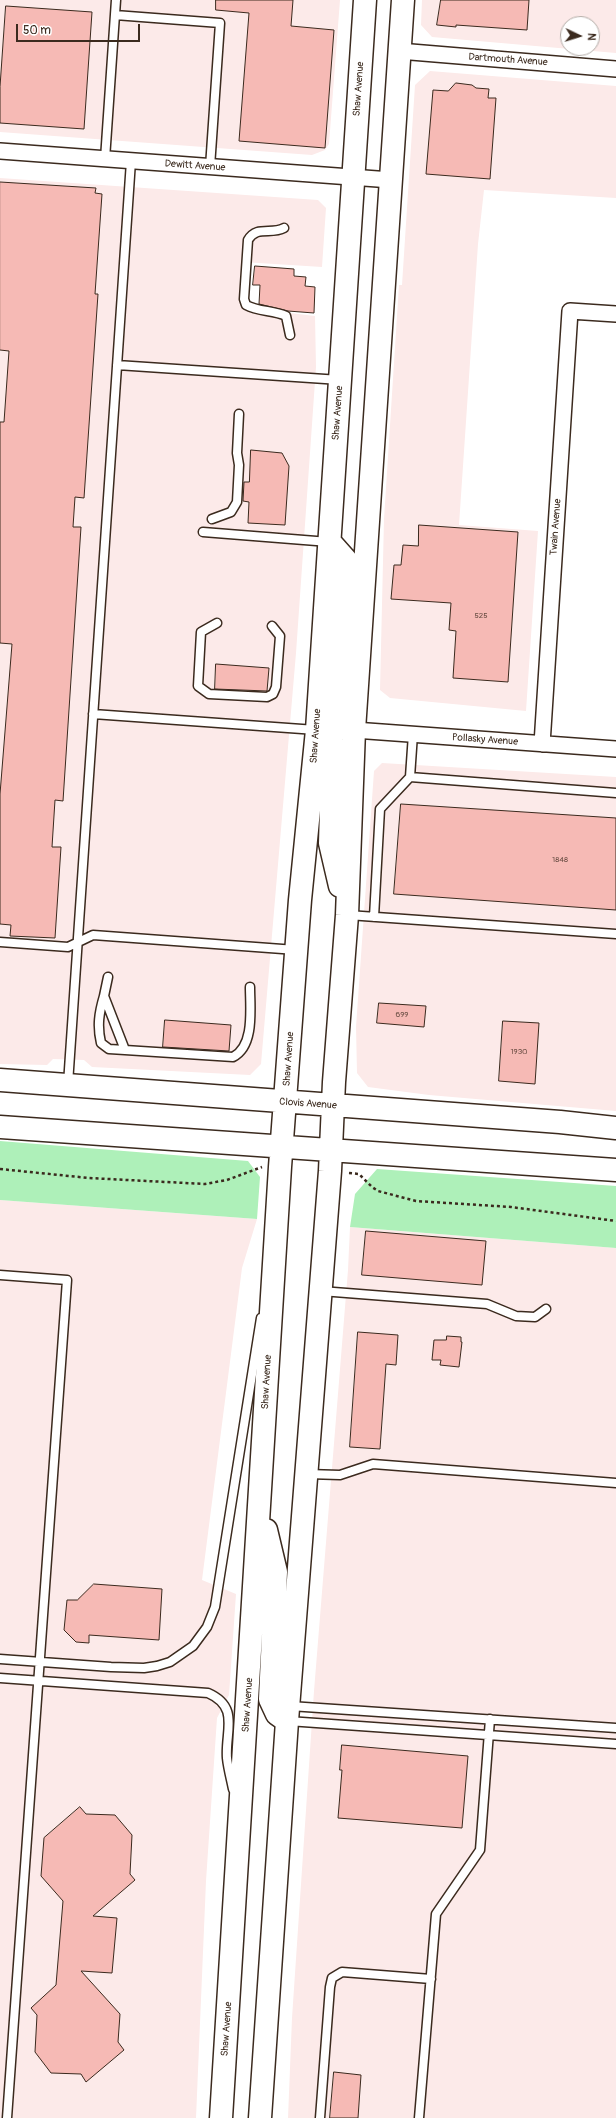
<!DOCTYPE html>
<html>
<head>
<meta charset="utf-8">
<style>
	body { margin:0 }
	#map { position:relative; width:616px; height:2118px; overflow:hidden; background:#fff; font-family:Pangolin,sans-serif }
	canvas { display:block }
	.north { position:absolute; left:560px; top:16px; width:40px; height:40px; box-sizing:border-box; background:#fff; border:1px solid #b1aaa5; border-radius:50%; rotate:94deg; font-size:11px; font-weight:700; line-height:16px; text-align:center; color:#3b2a1e }
	.north::after { content:''; display:block; margin:auto; width:14px; height:18px; background:#3b2a1e; clip-path:polygon(50% 0,100% 100%,50% 72%,0 100%) }
	.scale { position:absolute; left:16px; top:24px; width:124px; height:18px; box-sizing:border-box; border:2px solid #3b2a1e; border-top:0; padding-left:5px; font-size:12px; line-height:14px; white-space:nowrap; color:#3b2a1e; -webkit-text-stroke:3px #fff; paint-order:stroke }
</style>
</head>
<body>
<div id="map">
<canvas width="616" height="2118"></canvas>
<div class="north">N</div>
<div class="scale">50 m</div>
</div>
<script>
const ctx = document.querySelector('canvas').getContext('2d');
ctx.lineJoin = 'round';
function fillPath(path, color) { ctx.fillStyle = color; ctx.fill(path, 'evenodd'); }
function trace(path, color, width, dash) { ctx.strokeStyle = color; ctx.lineWidth = width; ctx.lineCap = dash ? 'butt' : 'round'; ctx.setLineDash(dash || []); ctx.stroke(path); }
function label(font, color, halo, rows, align = 'center') {
  ctx.font = font + ' Pangolin,sans-serif'; ctx.lineWidth = 3; ctx.setLineDash([]); ctx.textBaseline = 'middle'; ctx.strokeStyle = halo; ctx.fillStyle = color; for (const [text, x, y, turn = 0] of rows) {
    ctx.save(); ctx.translate(x, y); ctx.rotate((+turn || 0) * Math.PI / 180); ctx.textAlign = isNaN(turn) ? turn : align; if (halo) ctx.strokeText(text, 0, 0); ctx.fillText(text, 0, 0); ctx.restore();
  }
}
fillPath(new Path2D(`
	M0 0H340L329 144 325 150 312 155 0 132Z
	M422 0H616V53L432 37 421 25ZM568 24H592V48H568Z
	M430 71 616 86V198L484 190 478 244 459 525 538 531 526 711 390 698 380 690 384 519 399 285H402L415 85Z
	M0 178 318 200 326 208 322 267 243 262 240 307 315 316 316 367 296 653 261 1064 250 1075 92 1067 84 1060 53 1059 47 1065 0 1064Z
	M382 763 616 777V1111L429 1095 368 1087 357 1073 356 1027 374 771Z
	M0 1200 257 1219 242 1268 202 1580 236 1594 229 1695 217 1718 206 1881 196 2118H0Z
	M350 1227 616 1248V2118H288L292 2018 314 1691 348 1270Z`), '#fceae9');
fillPath(new Path2D(`
	M0 1141 248 1161 260 1177 257 1219 0 1200Z
	M377 1169 616 1186V1248L350 1227 355 1194Z`), '#aef0b9');
const building = new Path2D(`
	M216 0H293L291 26 334 30 325 148 239 141 249 13 216 10Z
	M441 0H529L527 30 456 25V27L437 25Z
	M6 6 92 12 84 129 0 123V87Z
	M456 83 472 85 476 88 489 89 488 98H496L490 179 426 174 433 90 448 91Z
	M0 182 96 188 95 193 102 194 95 294H98L84 498 75 497 73 527H81L63 801 55 800 52 847H61L55 938 10 936 11 925 0 924V794L12 644 0 643V422H4L9 351 0 350Z
	M255 266 294 269V276L306 277 305 286 315 287 314 313 288 311 259 304 260 285H253Z
	M251 450 282 453 289 466 285 525 248 523 249 502 243 501 244 482H249Z
	M419 525 518 532 508 682 453 678 456 631 449 630 451 603 391 599 394 565H401L403 545 418 546Z
	M216 664 269 668 267 691 215 689Z
	M401 804 616 818V910L394 894Z
	M379 1003 426 1006 424 1027 377 1023Z
	M165 1020 231 1025 229 1051 163 1047Z
	M503 1021 539 1023 535 1084 499 1081Z
	M366 1231 486 1241 482 1285 362 1275Z
	M358 1332 398 1335 396 1365 386 1364 380 1449 350 1447Z
	M447 1336 461 1337V1342H462L459 1367 440 1365 441 1360H432L434 1340H446Z
	M94 1584 162 1589 159 1640 89 1635V1643L76 1642 64 1630 67 1600H77Z
	M342 1745 468 1756 462 1828 338 1818 342 1770H340Z
	M80 1807 86 1814 115 1815 132 1835 130 1874 135 1880 93 1916 117 1918 112 1973 81 1971 120 2014 118 2042 124 2050 86 2082 81 2074 51 2073 35 2052 37 2015 31 2008 56 1985 63 1901 41 1876 44 1838Z
	M334 2072 361 2075 358 2118H330Z`);
fillPath(building, '#f6bab5');
trace(building, '#3b2a1e', 1);
const lane = new Path2D(`
	M115 15 220 23 210 167
	M105 159 116 0
	M284 228C271 235 257 225 248 240L244 299 246 305C259 312 273 310 286 316L290 335
	M117 365 340 380
	M212 519 231 512 237 502 239 465 237 453 239 414
	M203 532 329 542
	M217 623 201 632 198 686 209 694 267 697 273 694 276 687 280 636 272 626
	M93 714 316 730
	M410 777 616 793
	M348 915 616 934
	M374 917 380 809 410 777 413 734
	M0 942 68 947 93 935 296 950
	M108 977 104 996 125 1050 233 1057C255 1046 250 1008 250 987
	M104 996C99 1013 97 1026 101 1043L109 1049 125 1050
	M68 1084 131 161
	M0 1275 67 1280 7 2118
	M321 1291 487 1304 516 1316 535 1317 546 1309
	M307 1474 340 1475 373 1464 616 1483
	M0 1659 111 1667 144 1668 157 1666 170 1662 193 1646 207 1627 215 1607 261 1318
	M0 1678 208 1693C240 1707 225 1731 227 1758 228 1768 231 1779 233 1789
	M290 1706 616 1728
	M288 1721 616 1744
	M320 2118 330 1987 332 1978 342 1972 431 1979
	M419 2118 436 1914 480 1850 490 1719`);
const street = new Path2D(`
	M399 51 616 69
	M0 151 391 180
	M354 730 616 749
	M542 744 570 311 616 314`);
const primary = new Path2D(`
	M330 542 346 560 334 718 340 727 354 730
	M317 730C326 733 330 736 333 745L330 843 340 886
	M0 1080 560 1122 616 1128
	M0 1127 616 1170
	M266 1530 276 1572 270 1699 277 1714 287 1721
	M221 2118 280 1167 300 900 317 730 365 0
	M260 2118 287 1721 330 1171 334 1082 347 915 354 730 403 0`);
trace(lane, '#3b2a1e', 11);
trace(street, '#3b2a1e', 18);
trace(primary, '#3b2a1e', 25);
trace(new Path2D(`
	M0 1169 89 1178 205 1184 227 1180 262 1167
	M349 1173 359 1174 372 1187 378 1191 416 1201 511 1207 616 1221`), '#3b2a1e', 2.5, [3, 3]);
trace(lane, '#fff', 8);
trace(street, '#fff', 15);
trace(primary, '#fff', 22);
label('8px', '#6a4e44', null, [
	["525",481,616],
	["1848",560,860],
	["699",402,1015],
	["1930",519,1052]
]);
label('10px', '#3b2a1e', '#fff', [
	["Dartmouth Avenue",508,60,4],
	["Shaw Avenue",359,89,-86],
	["Dewitt Avenue",195,166,4],
	["Shaw Avenue",338,413,-86],
	["Twain Avenue",556,527,-86],
	["Shaw Avenue",316,736,-86],
	["Pollasky Avenue",485,740,4],
	["Shaw Avenue",289,1059,-86],
	["Clovis Avenue",308,1104,4],
	["Shaw Avenue",267,1382,-87],
	["Shaw Avenue",248,1705,-86],
	["Shaw Avenue",227,2029,-86]
]);
</script>
</body>
</html>
